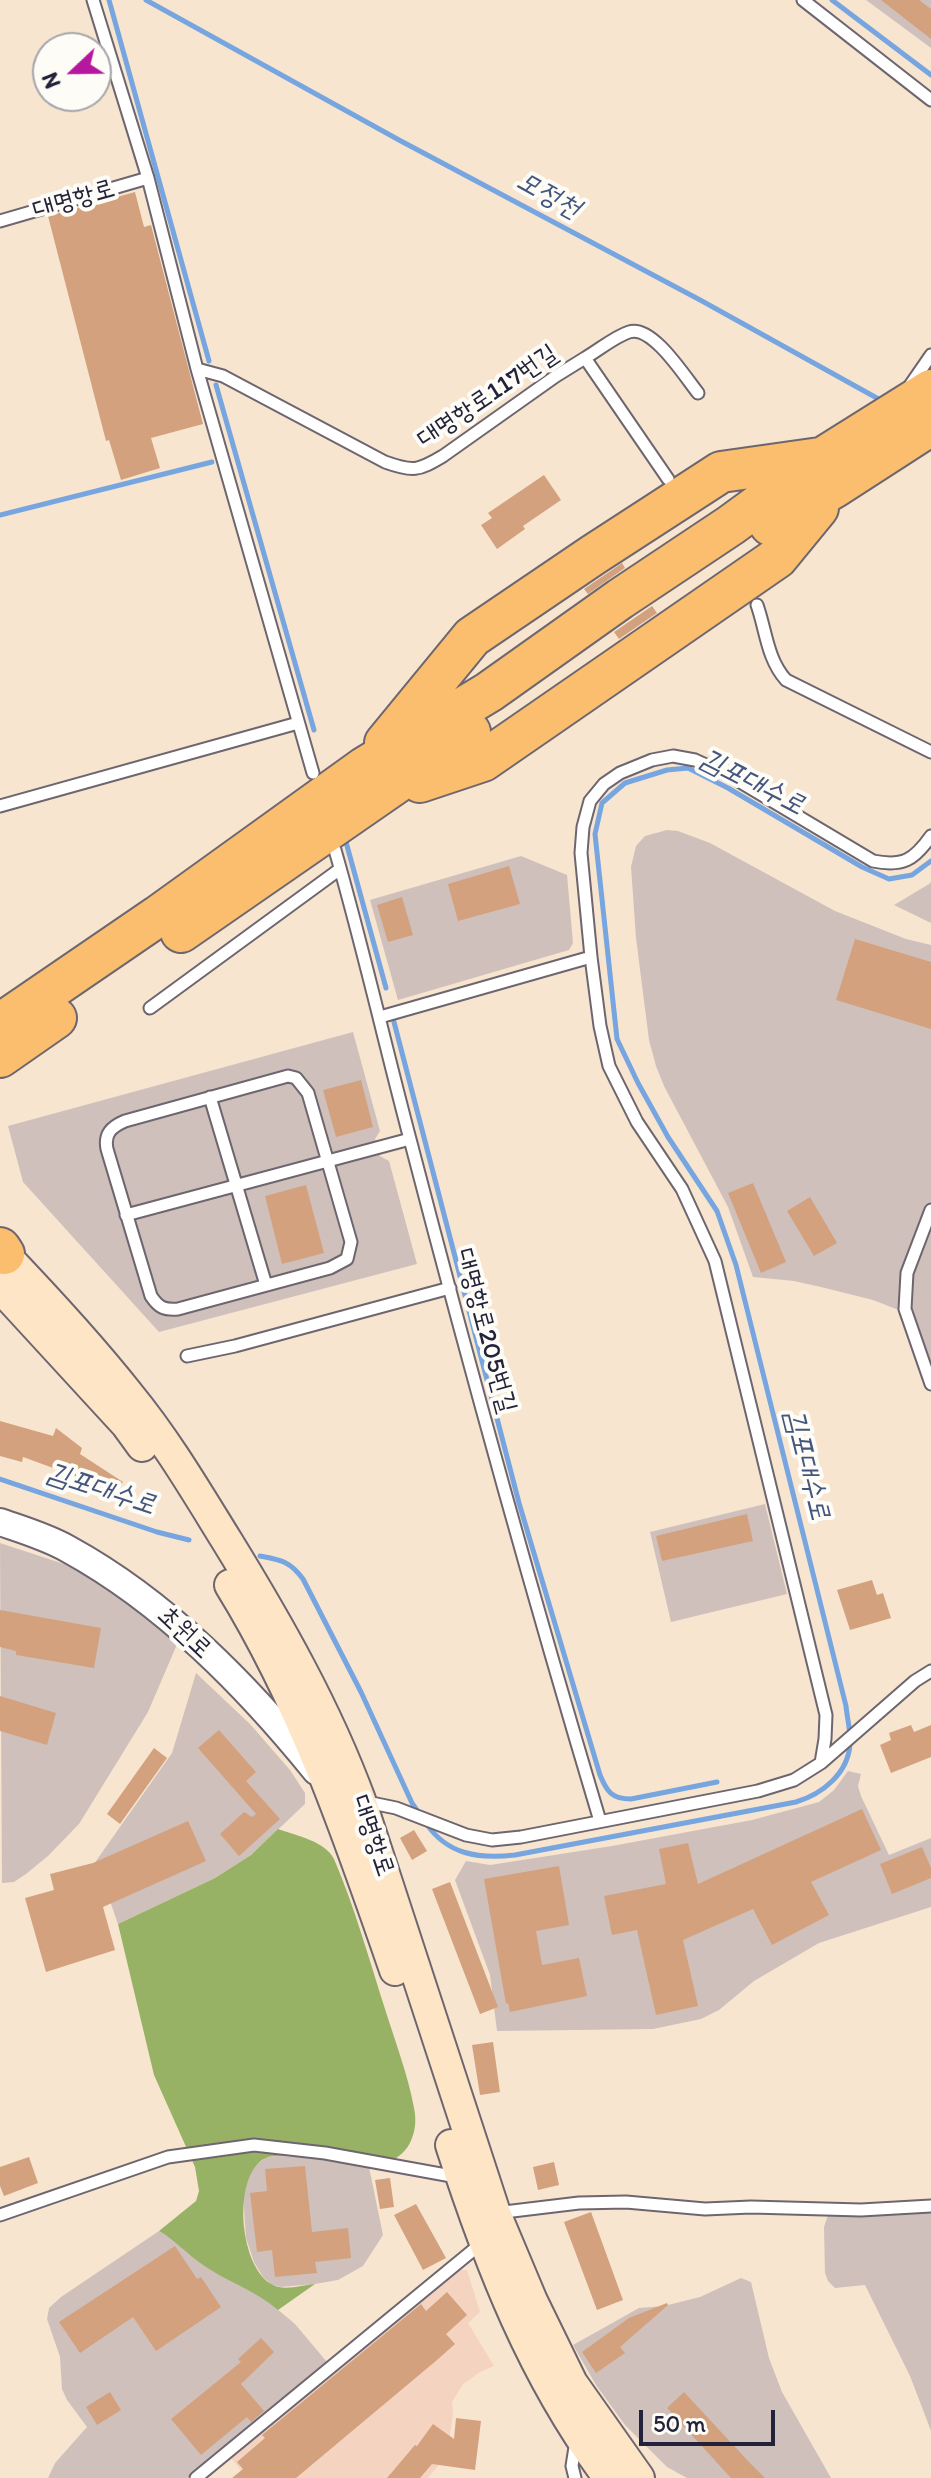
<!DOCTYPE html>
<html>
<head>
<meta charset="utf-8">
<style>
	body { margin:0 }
	#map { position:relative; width:931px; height:2478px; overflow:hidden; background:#f7e5d0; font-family:Itim,sans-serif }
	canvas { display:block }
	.north { position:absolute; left:32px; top:32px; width:80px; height:80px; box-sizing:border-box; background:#fdfcf7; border:2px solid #a5a5ac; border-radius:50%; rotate:248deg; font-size:22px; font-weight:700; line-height:32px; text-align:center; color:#22223b }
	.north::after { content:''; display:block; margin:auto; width:28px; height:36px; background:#b5179e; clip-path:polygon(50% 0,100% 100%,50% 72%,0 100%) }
	.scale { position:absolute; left:639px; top:2410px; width:136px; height:36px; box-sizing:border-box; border:4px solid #22223b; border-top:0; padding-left:10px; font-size:24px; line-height:28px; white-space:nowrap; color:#22223b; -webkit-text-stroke:6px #fdfcf7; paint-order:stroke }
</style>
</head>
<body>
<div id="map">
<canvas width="931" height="2478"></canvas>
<div class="north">N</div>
<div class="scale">50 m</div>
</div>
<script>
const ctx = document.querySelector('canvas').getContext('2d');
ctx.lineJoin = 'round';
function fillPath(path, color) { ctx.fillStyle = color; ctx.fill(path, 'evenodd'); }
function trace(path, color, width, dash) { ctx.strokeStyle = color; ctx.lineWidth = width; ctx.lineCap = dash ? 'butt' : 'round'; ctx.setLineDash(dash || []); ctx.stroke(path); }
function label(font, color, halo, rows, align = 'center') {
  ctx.font = font + ' Itim,"Poor Story",sans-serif'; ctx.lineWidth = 8; ctx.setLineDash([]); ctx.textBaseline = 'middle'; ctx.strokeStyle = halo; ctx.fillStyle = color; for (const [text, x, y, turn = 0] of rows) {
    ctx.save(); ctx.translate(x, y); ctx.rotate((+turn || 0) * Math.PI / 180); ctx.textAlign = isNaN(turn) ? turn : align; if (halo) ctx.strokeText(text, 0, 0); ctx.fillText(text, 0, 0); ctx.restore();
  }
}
fillPath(new Path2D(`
	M457 2270H467L480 2312 468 2323 494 2366 480 2372 463 2384 452 2402 453 2413 447 2455 428 2478H247L231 2458Z`), '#f4d3c0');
fillPath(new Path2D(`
	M866 0H931V48Z
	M667 830 678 831 710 843 835 911 906 939 931 945V1365L915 1319 896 1309 873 1300 821 1287 794 1281 753 1277 728 1207 664 1086 656 1066 649 1040 636 938 631 867 636 846 645 836Z
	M521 856 567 875 573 943 569 950 398 1000 370 900Z
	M931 882V923L894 905 929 884Z
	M353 1032 380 1131 375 1139 380 1156 389 1161 417 1264 159 1332 23 1182 8 1126Z
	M765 1504 787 1594 671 1622 650 1532Z
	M0 1543 64 1564 121 1593 178 1642 148 1712 79 1824 48 1856 26 1874 14 1882 2 1883Z
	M196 1673 250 1724 290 1770 305 1793V1804L251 1855 215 1878 118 1924 96 1861 172 1753Z
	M848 1771 861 1774 858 1786 861 1796 889 1855 931 1838V1907L819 1943 754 1981 719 2010 701 2019 653 2029 497 2031 490 1975 455 1880 466 1861 490 1865 612 1846 752 1820 819 1802 834 1790Z
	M276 2156 314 2157 369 2167 383 2235 363 2266 338 2280 315 2284 281 2287 272 2285 263 2277 254 2262 246 2238 243 2195 247 2178 255 2166 265 2158Z
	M931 2212V2431L910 2376 865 2285 835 2288 828 2281 825 2273 824 2227 828 2215Z
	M159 2231 174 2240 200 2263 263 2297 295 2324 327 2362 187 2478H48L55 2463 87 2427 67 2400 62 2389 60 2357 47 2319 49 2308 61 2297Z
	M741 2278 751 2282 769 2358 782 2392 831 2478H687L667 2467 625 2425 596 2385 573 2345 639 2308 664 2306 700 2297Z`), '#d0c0bc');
fillPath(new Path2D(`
	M278 1829C297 1836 325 1841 334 1859 355 1908 369 1959 385 2009 395 2041 408 2075 414 2108 416 2118 416 2128 412 2138 406 2156 388 2165 370 2167 361 2168 349 2163 340 2162 324 2159 308 2157 292 2156 282 2156 271 2154 262 2160 232 2181 240 2269 273 2285 284 2291 303 2285 315 2284L278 2310C255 2290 225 2281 200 2263 186 2253 175 2240 159 2231L196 2201 199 2191 195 2167 154 2075 118 1924 215 1878 251 1855Z`), '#97b265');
trace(new Path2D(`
	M109 0 209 361
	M146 0 399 140 702 301 884 402
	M832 0 931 75
	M216 385 314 730
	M0 515 212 462
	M346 842 386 988
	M394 1022 519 1503 600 1775C607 1792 612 1799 631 1799L717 1782
	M0 1479 157 1532 189 1540
	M260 1556C281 1560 290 1561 303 1579L361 1692 412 1803 420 1815
	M426 1823C447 1855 479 1859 515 1855L796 1802C822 1794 848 1774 850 1744 851 1732 847 1718 846 1706L736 1265 717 1211 668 1137 638 1083 617 1039 595 834 602 803 625 783 667 770 688 768 728 788 862 867 889 879 912 875 931 861`), '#76a5e0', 5);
fillPath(new Path2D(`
	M881 0H919L931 9V39Z
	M135 192 144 227 151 225 203 424 151 438 160 468 121 480 109 440 106 441 48 216Z
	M544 475 561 500 523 526 525 529 497 549 481 525 492 518 488 513Z
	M622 563 625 568 588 594 584 589Z
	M652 606 657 613 619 639 614 632Z
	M509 866 520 904 458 921 448 884Z
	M402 897 413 935 388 942 377 905Z
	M855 939 931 962V1029L836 1000Z
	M361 1080 373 1127 336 1137 323 1090Z
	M753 1183 786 1262 761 1273 728 1193Z
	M306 1185 324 1253 282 1264 265 1196Z
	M810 1197 837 1243 814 1256 787 1211Z
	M0 1421 53 1436 56 1428 82 1448 80 1454 123 1482 116 1492 103 1493 78 1477 23 1457 22 1462 0 1456Z
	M747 1514 753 1541 662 1561 656 1536Z
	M872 1580 877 1595 883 1593 891 1618 850 1630 837 1590Z
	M0 1610 101 1628 94 1668 16 1655V1651L0 1647Z
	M0 1696 56 1713 47 1745 0 1731Z
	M911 1725 914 1732 931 1725V1757L891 1773 880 1745 891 1740 889 1733Z
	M219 1730 256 1772 246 1781 280 1819 239 1856 220 1834 244 1812 252 1817 256 1814 198 1748Z
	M154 1748 167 1758 120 1824 107 1814Z
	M862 1809 881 1850 811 1882 829 1915 772 1945 753 1909 683 1940 698 2006 656 2015 637 1930 612 1935 604 1896 666 1884 659 1849 688 1843 698 1884Z
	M188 1821 206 1861 103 1907 115 1950 46 1972 25 1898 54 1890 50 1874 93 1863Z
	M414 1830 427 1851 412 1860 400 1838Z
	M922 1847 931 1868V1878L892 1894 880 1864Z
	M559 1866 569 1925 536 1931 542 1965 579 1958 587 1996 510 2012 508 2003 506 2004 484 1879Z
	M450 1882 498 2007 480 2014 432 1889Z
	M493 2042 500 2092 480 2095 472 2045Z
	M29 2157 38 2183 4 2196 0 2186V2167Z
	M554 2162 559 2185 538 2190 533 2167Z
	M305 2166 312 2232 348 2228 351 2258 315 2262 317 2273 275 2277 272 2250 257 2252 250 2193 267 2191 265 2169Z
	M390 2178 394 2207 380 2209 375 2180Z
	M416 2204 446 2258 423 2270 394 2215Z
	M591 2212 623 2300 597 2310 564 2222Z
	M175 2246 197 2279 201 2277 221 2307 156 2351 133 2317 80 2353 59 2322Z
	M447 2292 467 2315 446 2334 455 2344 437 2360 296 2478H232L243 2469 237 2462 265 2438 262 2435 421 2304 426 2311Z
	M667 2303 668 2305 620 2347 625 2353 596 2373 582 2352 629 2318Z
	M261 2338 274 2352 241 2384 264 2411 251 2422 247 2417 201 2455 171 2419 241 2362 238 2359Z
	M110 2392 121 2410 97 2425 86 2407Z
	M684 2392 749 2462 765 2478H731L667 2408Z
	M456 2418 481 2421 475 2470 432 2464 420 2478H387L415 2445 417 2446 433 2424 454 2439Z`), '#d3a17d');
const service = new Path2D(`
	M93 0 148 178 197 369 313 773
	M803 0 931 100
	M0 221 148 178
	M585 358C599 350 614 337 629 332 652 324 685 377 698 393
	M197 369 223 376 385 462C413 472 418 471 443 456L556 376 585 358 668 479
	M911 384 931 355
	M757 605C766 630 767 659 786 680L931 752
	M0 806 298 723
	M335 850C363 947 385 1045 411 1143 470 1370 533 1597 600 1821
	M150 1008 340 869
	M380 1017 591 957
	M288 1076 296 1078 308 1093 351 1242 347 1259 330 1268 178 1309C164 1310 159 1308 151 1296L107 1149C104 1134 111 1127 125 1121Z
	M210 1097 266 1285
	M931 1210 907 1273 905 1309 931 1384
	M126 1215 410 1139
	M187 1356 235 1346 450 1288
	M821 1763 825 1739 826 1715 715 1261 682 1189 637 1122 609 1066 600 1026 591 957 581 853 583 827 590 801 604 784 620 773 652 760 673 756 695 760 732 777 873 861C903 867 914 860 931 836
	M362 1801 396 1808 466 1835 492 1840 521 1837 758 1791 794 1780 821 1763 915 1681 931 1671
	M496 2213 579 2203 626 2202 705 2209 751 2207 861 2210 931 2206
	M0 2215 168 2157 254 2145 325 2153 457 2177
	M196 2478 483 2242
	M575 2478 572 2466 576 2441`);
const tertiary = new Path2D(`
	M0 1522C23 1530 47 1537 68 1549 165 1602 247 1686 316 1771`);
const secondary = new Path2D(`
	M0 1250C45 1297 89 1344 129 1395 166 1440 196 1491 227 1541 278 1624 326 1708 360 1800L495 2213 532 2301 572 2383 639 2478
	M0 1287 126 1424 142 1446
	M230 1585C304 1705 349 1837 395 1970
	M451 2145C489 2263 534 2379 609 2478`);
const motorway = new Path2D(`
	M770 525 835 487 931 425
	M385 743 472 637 593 555 721 472 820 458
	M420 782 483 761 777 558 818 508
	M181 932 470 732
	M0 1024 158 916 365 767 489 692 620 599 731 525 824 457 931 390
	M0 1057 56 1018
	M0 1248 4 1254`);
trace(service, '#6d666f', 15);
trace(tertiary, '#6d666f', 30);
trace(secondary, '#6d666f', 34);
trace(motorway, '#6d666f', 44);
trace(service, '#fff', 11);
trace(tertiary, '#fff', 26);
trace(secondary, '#fde5c5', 30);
trace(motorway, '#fabe6e', 40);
label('26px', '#22223b', '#fdfcf7', [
	["대명항로",74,200,-16],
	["대명항로117번길",488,397,-34],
	["대명항로205번길",485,1331,75],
	["초원로",184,1633,43],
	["대명항로",372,1836,71]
]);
label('italic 28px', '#44567d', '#fdfcf7', [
	["모정천",548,196,29],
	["김포대수로",752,783,27],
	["김포대수로",806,1465,76],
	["김포대수로",101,1490,18]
]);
</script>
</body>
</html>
